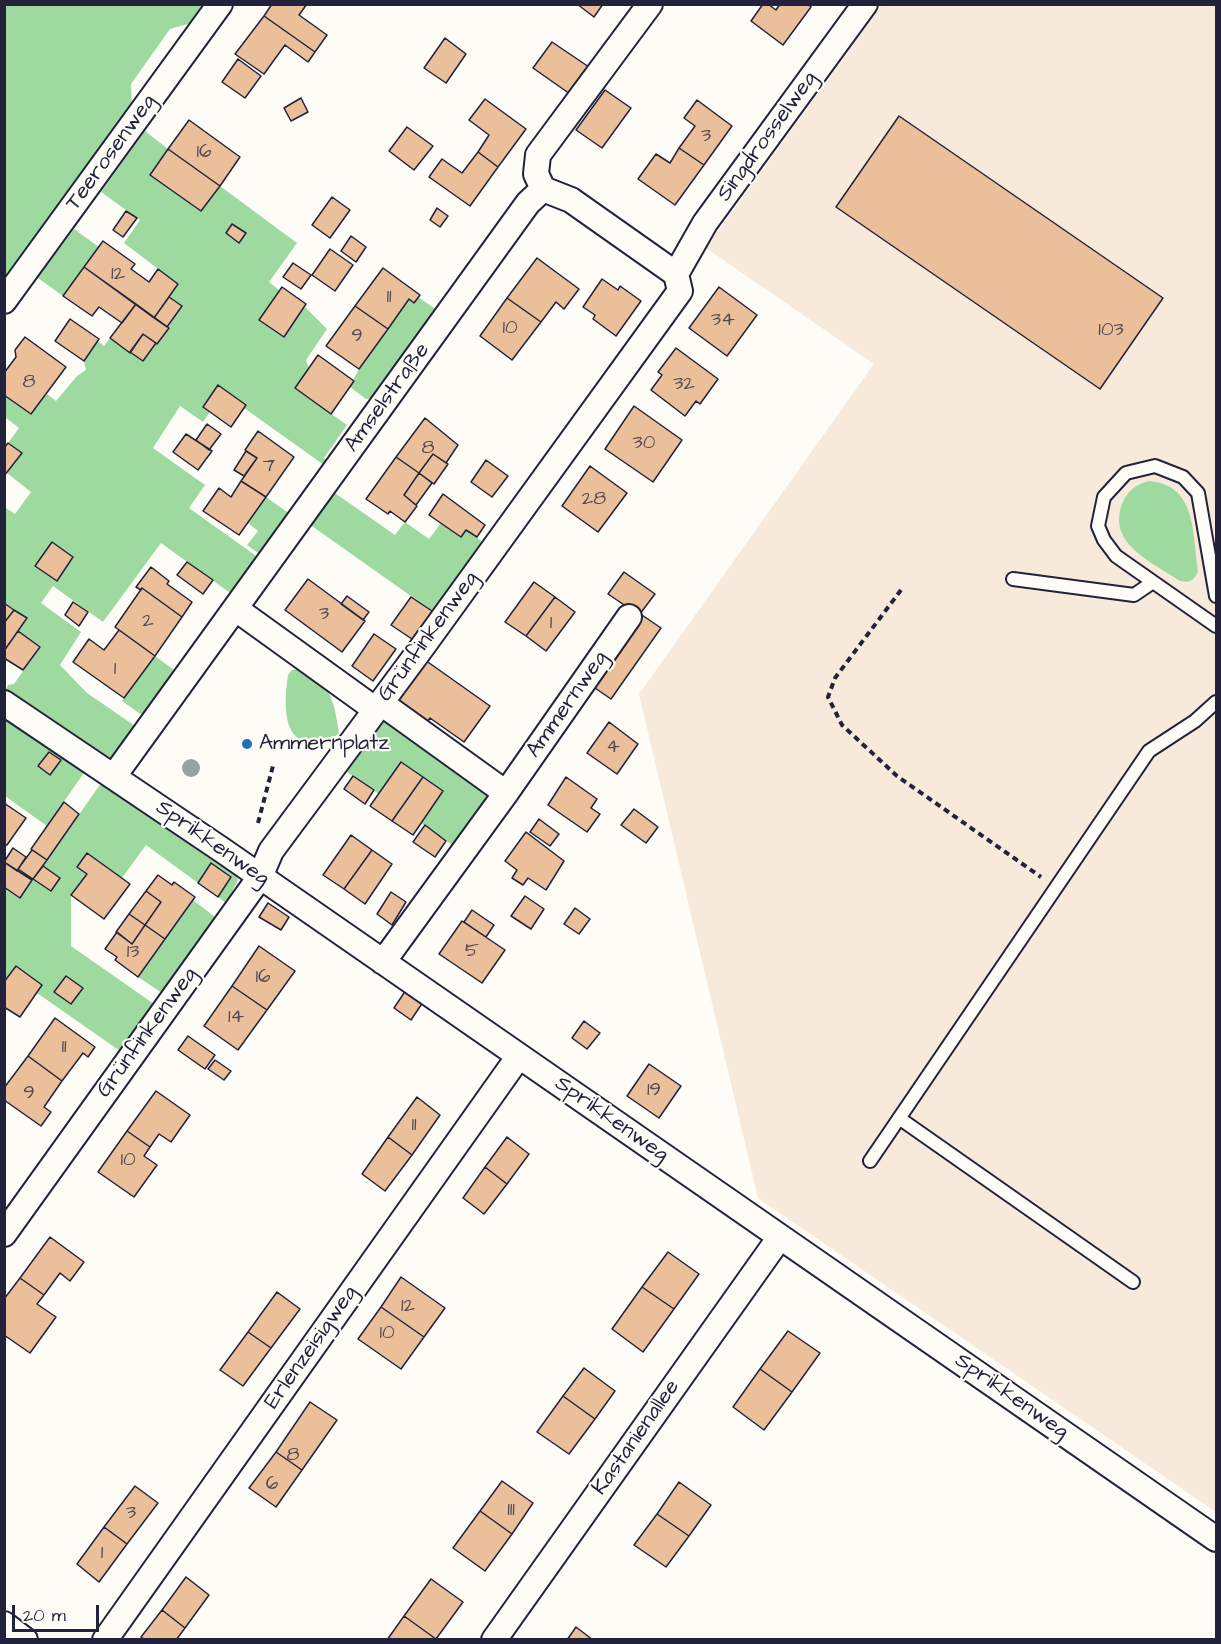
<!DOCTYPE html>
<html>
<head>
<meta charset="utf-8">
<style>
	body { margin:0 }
	#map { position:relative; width:1221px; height:1644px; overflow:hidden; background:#fdfcf7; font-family:"Architects Daughter",sans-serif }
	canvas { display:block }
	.frame { position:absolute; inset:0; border:6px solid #22223b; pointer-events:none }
	.scale { position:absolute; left:12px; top:1605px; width:87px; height:27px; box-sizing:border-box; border:3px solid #22223b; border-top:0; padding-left:8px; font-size:18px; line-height:21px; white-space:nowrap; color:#22223b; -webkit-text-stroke:4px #fdfcf7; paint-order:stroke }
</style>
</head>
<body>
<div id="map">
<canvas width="1221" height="1644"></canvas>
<div class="frame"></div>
<div class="scale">20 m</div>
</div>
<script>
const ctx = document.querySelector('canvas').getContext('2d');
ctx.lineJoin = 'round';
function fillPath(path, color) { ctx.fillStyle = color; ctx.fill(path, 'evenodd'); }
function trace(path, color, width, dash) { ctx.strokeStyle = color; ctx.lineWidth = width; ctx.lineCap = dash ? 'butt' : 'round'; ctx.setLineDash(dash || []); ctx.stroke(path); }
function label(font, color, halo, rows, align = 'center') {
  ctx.font = font + ' "Architects Daughter",sans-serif'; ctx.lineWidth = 4.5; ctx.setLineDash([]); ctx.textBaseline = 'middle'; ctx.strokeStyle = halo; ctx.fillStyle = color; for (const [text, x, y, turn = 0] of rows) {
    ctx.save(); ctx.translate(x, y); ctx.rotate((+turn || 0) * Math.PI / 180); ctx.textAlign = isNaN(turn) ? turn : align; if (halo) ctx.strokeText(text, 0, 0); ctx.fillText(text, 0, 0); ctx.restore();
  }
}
fillPath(new Path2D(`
	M882 5H1216V1512L758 1198 639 694 874 364 706 248Z`), '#f7eadb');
fillPath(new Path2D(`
	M7 5H208L195 22 170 29 131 84 132 109 5 284 4 8Z
	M145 131 168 149 150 175 201 211 220 186 297 243 269 282 279 290 259 320 284 336 305 307 327 329 306 360 309 369 295 388 347 425 324 458 327 461 324 465 244 408 246 405 218 385 203 406 210 412 203 422 180 406 153 448 205 485 189 508 259 558 233 595 161 543 103 622 53 586 41 603 81 632 60 665 87 693 138 728 108 762 5 692 8 685 14 684 40 647 18 631 27 618 5 603 4 507 15 514 31 492 7 473 21 453 8 443 19 428 5 417V395L31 414 47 394 56 401 77 376 86 370 84 361 98 341 104 346 110 338 129 352 157 344 182 306 169 297 178 284 124 243 140 220 101 192ZM52 542 73 557 57 580Z
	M74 229 99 247 63 296 38 278Z
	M418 297 437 310 374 398 366 399 350 387 359 369 409 299 414 303Z
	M1149 481C1197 485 1192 533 1198 571 1194 581 1190 583 1180 581 1152 562 1107 544 1122 504 1128 490 1136 484 1149 481Z
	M332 491 395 535 405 522 429 539 441 523 461 537 466 530 484 543 435 613 309 524Z
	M266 497 290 514 261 555 247 545 258 531 248 523Z
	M155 656 178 673 146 718 122 701Z
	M299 669C332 682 334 702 339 733 329 742 323 745 310 743 280 739 285 696 288 675L292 670Z
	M4 716 83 768V774L47 826 5 796Z
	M382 717 489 792V798L455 847 421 823 443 791 402 762 379 794 344 770Z
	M105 783 237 874 238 880 226 903 218 897 231 877 211 863 198 883 146 845 122 878 87 853 77 866 87 874 71 896V946L154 1004 120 1051 37 993 42 985 16 966 5 982 4 887 20 897 33 879 51 891 60 878 43 866 99 786Z
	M193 900 215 917 162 993 138 977Z`), '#9edaa0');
const building = new Path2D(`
	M272 4H307L299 15 327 35 315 52 264 16Z
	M577 4H603L594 17Z
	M763 4H768L776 10 780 4H808L811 7 783 45 751 21Z
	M264 16 315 52 308 62 285 45 264 74 235 54Z
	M445 38 466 54 446 83 424 68Z
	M552 42 589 67 570 94 533 68Z
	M238 59 261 76 245 98 222 82Z
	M605 90 631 108 602 148 576 130Z
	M301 98 308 112 291 121 284 108Z
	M485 99 526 129 498 167 478 152 489 135 469 120Z
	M697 100 732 126 704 165 679 148 695 126 684 118Z
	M899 116 1163 298 1100 389 836 207Z
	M189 120 240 157 220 186 168 149Z
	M407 127 433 146 414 170 389 151Z
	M679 148 704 165 675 205 638 179 656 154 670 163Z
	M168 149 220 186 201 211 150 175Z
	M478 152 498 167 470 206 429 177 442 159 462 173Z
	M332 197 350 210 330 238 312 225Z
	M437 208 448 216 440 227 430 220Z
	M126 211 137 218 123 237 113 230Z
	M232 224 246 233 239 243 226 233Z
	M351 236 366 247 356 262 341 251Z
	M103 241 135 264 131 269 149 282 158 269 178 284 154 318 84 267Z
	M330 249 353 265 335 291 312 275Z
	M537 258 579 289 564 309 556 302 541 322 507 298Z
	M293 263 311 275 301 289 283 277Z
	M84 267 136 304 122 323 99 307 92 316 63 296Z
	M383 268 420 295 414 303 409 299 388 329 355 306Z
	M602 279 618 290 620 286 641 301 616 336 593 319 595 315 583 307Z
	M282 287 306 304 284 337 259 320Z
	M719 287 757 315 727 356 689 328Z
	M169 297 182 306 167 327 154 318Z
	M507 298 541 322 512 360 480 336Z
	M136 304 169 328 157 344 143 334 130 353 110 338Z
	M355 306 388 329 359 369 326 346Z
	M70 319 99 339 84 361 55 341Z
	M143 334 156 343 143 361 130 352Z
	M25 337 66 367 31 414 4 395V373L16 357 15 350Z
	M676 348 718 379 700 404 696 401 685 416 651 390 662 375 658 372Z
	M318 355 354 381 331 414 295 388Z
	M218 385 246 405 231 427 203 407Z
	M634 406 682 440 653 482 605 449Z
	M425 418 458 445 446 463 433 454 419 473 396 457Z
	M207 424 221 434 209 450 196 440Z
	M258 431 294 457 266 497 241 481 257 458 245 450Z
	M186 434 212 451 198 470 173 452Z
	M8 443 22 453 4 476V448Z
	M246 451 257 458 244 476 234 470Z
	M433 454 448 464 434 484 419 473Z
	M396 457 419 473 404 495 417 506 405 522 390 511 388 514 366 499Z
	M486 460 508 476 492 497 471 482Z
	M590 466 627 493 598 532 562 506Z
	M419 473 432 483 416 505 404 495Z
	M241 481 266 497 239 535 203 511 219 488 231 497Z
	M443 494 485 525 477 537 466 530 461 537 429 515Z
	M52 542 73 557 57 581 35 566Z
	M187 562 213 580 203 594 177 575Z
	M151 567 169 581 167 584 192 602 182 617 142 588 141 590 136 587Z
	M624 572 655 594 639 615 608 594Z
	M308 579 365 621 342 652 285 610Z
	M534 582 555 597 526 636 505 622Z
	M142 588 182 617 155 656 115 627Z
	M347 596 369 612 363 620 341 604Z
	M411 597 435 613 415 641 391 625Z
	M555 597 575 612 546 651 526 636Z
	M73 602 88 612 79 626 65 615Z
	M4 603 14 610 4 623Z
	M14 610 27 618 4 651V623Z
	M642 615 661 628 611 699 592 686Z
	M119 630 155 656 124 698 73 662 89 639 104 650Z
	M18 631 40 647 23 670 4 658V651Z
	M374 634 396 649 373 681 352 666Z
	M425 660 490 706 464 742 430 718 428 721 397 699Z
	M609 722 638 744 617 774 587 753Z
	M49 752 61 760 50 775 38 766Z
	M401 762 423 777 392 821 370 806Z
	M353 776 374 790 365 804 344 789Z
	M423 777 443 791 413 835 392 821Z
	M566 777 597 799 591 808 600 814 587 832 548 805Z
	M64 802 79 814 47 860 31 849Z
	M4 803 26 818 7 845 4 844Z
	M634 809 658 827 646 843 621 825Z
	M539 819 559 834 550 846 530 832Z
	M425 825 446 841 435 857 413 842Z
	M526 832 564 861 546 890 528 878 523 885 512 878 517 870 505 861Z
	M351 835 372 850 344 889 323 875Z
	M13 848 26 857 17 871 4 862Z
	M32 850 47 860 33 879 18 869Z
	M372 850 392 864 365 904 344 889Z
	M87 853 130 884 104 919 71 895 87 874 77 867Z
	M4 862 32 880 20 898 4 887Z
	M211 863 231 877 218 897 198 883Z
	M43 866 60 878 51 891 33 879Z
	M158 875 172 885 174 882 195 897 165 939 145 925 161 902 146 891Z
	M146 891 161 902 145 925 129 914Z
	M391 892 406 902 392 925 377 914Z
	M525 896 544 909 531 929 511 916Z
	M268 903 289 917 281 930 259 917Z
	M575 908 590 919 579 934 564 924Z
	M472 910 494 925 486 937 464 922Z
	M129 914 145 925 132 944 116 932Z
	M462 921 505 950 482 983 439 954Z
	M145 925 165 939 138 977 115 960 117 957 105 949 117 932 132 944Z
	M259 946 295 971 267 1010 232 986Z
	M16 966 42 985 20 1017 4 1007V982Z
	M66 976 83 988 71 1004 54 992Z
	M232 986 267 1010 238 1050 204 1026Z
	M406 990 423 1002 411 1020 394 1008Z
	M55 1018 95 1047 88 1057 83 1053 62 1081 28 1056Z
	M584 1021 600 1033 587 1049 572 1038Z
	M188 1036 215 1055 205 1069 178 1050Z
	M28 1056 62 1081 44 1107 51 1112 41 1126 4 1100V1088Z
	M215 1060 231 1071 224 1080 208 1069Z
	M649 1064 681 1086 659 1118 627 1096Z
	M156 1091 190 1115 171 1142 159 1134 150 1147 127 1131Z
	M417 1097 440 1115 412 1155 388 1137Z
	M127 1131 150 1147 144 1156 157 1165 134 1197 98 1172Z
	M388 1137 412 1155 385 1191 362 1174Z
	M507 1137 529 1154 507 1184 485 1167Z
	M485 1167 507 1184 484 1214 463 1198Z
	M50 1237 84 1262 70 1281 60 1273 44 1295 20 1278Z
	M668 1252 699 1274 674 1309 642 1287Z
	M401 1277 445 1308 424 1337 381 1307Z
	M20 1278 44 1295 37 1304 56 1317 30 1353 4 1335V1299Z
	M642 1287 674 1309 643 1352 612 1329Z
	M277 1292 300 1309 271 1348 248 1332Z
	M381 1307 424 1337 401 1369 358 1339Z
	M788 1331 820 1353 792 1392 760 1369Z
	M248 1332 271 1348 243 1386 220 1370Z
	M584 1368 615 1391 595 1419 563 1396Z
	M760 1369 792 1392 764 1430 733 1407Z
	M563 1396 595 1419 569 1454 537 1432Z
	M310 1402 337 1420 302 1470 276 1452Z
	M276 1452 302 1470 276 1507 249 1488Z
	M502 1481 533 1503 512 1534 480 1511Z
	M679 1482 711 1505 689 1536 657 1514Z
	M135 1486 158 1503 127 1544 104 1527Z
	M480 1511 512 1534 485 1571 453 1548Z
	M657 1514 689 1536 666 1567 634 1545Z
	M104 1527 127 1544 99 1582 77 1564Z
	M186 1577 209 1595 185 1628 162 1610Z
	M431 1579 463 1602 436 1639 404 1616Z
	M162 1610 185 1628 176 1640H145L141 1637Z
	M404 1616 436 1639 435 1640H387Z
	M576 1627 593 1640H567Z`);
fillPath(building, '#eabf9a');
trace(building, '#22223b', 1.5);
const service = new Path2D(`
	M1013 579 1134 595 1153 582
	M1216 596 1198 493 1183 477 1155 466 1126 473 1104 497 1098 526 1104 540 1116 556 1216 626
	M899 1118 1133 1282
	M870 1161 1149 751 1195 721 1216 702`);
const minor = new Path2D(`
	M543 189 571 200 676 274
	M676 274 705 223 865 4
	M4 301 220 4
	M236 609 376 710
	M4 703 222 850 1216 1539
	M381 703 506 793 383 962
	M114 776 528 203 543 189 536 174 538 155 650 4
	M506 793 629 617
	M4 1234 260 877 271 851 423 646 680 291 676 274
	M4 1624 25 1640
	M105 1640 519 1056
	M494 1640 780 1237`);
trace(service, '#22223b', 16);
trace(minor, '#22223b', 28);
trace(new Path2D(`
	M901 590 835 678 828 697 842 725 897 776 1041 877
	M258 823 274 762`), '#22223b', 4, [6, 4.5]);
trace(service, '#fdfcf7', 12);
trace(minor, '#fdfcf7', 24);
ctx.fillStyle = '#99a2a0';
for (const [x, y] of [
	[191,768]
]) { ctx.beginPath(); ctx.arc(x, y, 9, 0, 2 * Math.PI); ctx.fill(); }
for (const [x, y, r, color] of [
	[247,744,6,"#1f6fb2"]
]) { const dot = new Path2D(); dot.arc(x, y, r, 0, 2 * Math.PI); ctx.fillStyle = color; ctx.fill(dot); trace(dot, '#fdfcf7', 2); }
label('20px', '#544953', null, [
	["3",706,137],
	["16",204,153],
	["12",118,275],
	["11",389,298],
	["34",723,321],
	["10",510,329],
	["103",1111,331],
	["9",357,337],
	["8",29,383],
	["32",684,385],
	["30",644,444],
	["8",428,449],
	["7",269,467],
	["28",594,500],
	["3",324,615],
	["2",148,622],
	["1",551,624],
	["1",115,670],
	["4",613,748],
	["5",472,952],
	["13",133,953],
	["16",263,978],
	["14",236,1018],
	["11",64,1048],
	["19",654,1091],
	["9",29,1094],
	["11",414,1126],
	["10",128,1161],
	["12",408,1307],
	["10",387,1334],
	["8",293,1456],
	["6",272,1485],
	["111",511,1511],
	["3",131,1514],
	["1",102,1554]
]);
label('22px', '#22223b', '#fdfcf7', [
	["Singdrosselweg",768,137,-54],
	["Teerosenweg",112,153,-54],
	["Amselstraße",388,398,-54],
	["Grünfinkenweg",429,637,-54],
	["Ammernweg",568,705,-55],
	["Sprikkenweg",212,844,35],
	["Grünfinkenweg",148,1033,-54],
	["Sprikkenweg",611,1120,35],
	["Erlenzeisigweg",312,1348,-55],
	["Sprikkenweg",1011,1397,35],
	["Kastanienallee",637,1438,-55]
]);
label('22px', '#22223b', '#fdfcf7', [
	["Ammernplatz",259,744]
], 'left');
</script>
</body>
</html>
